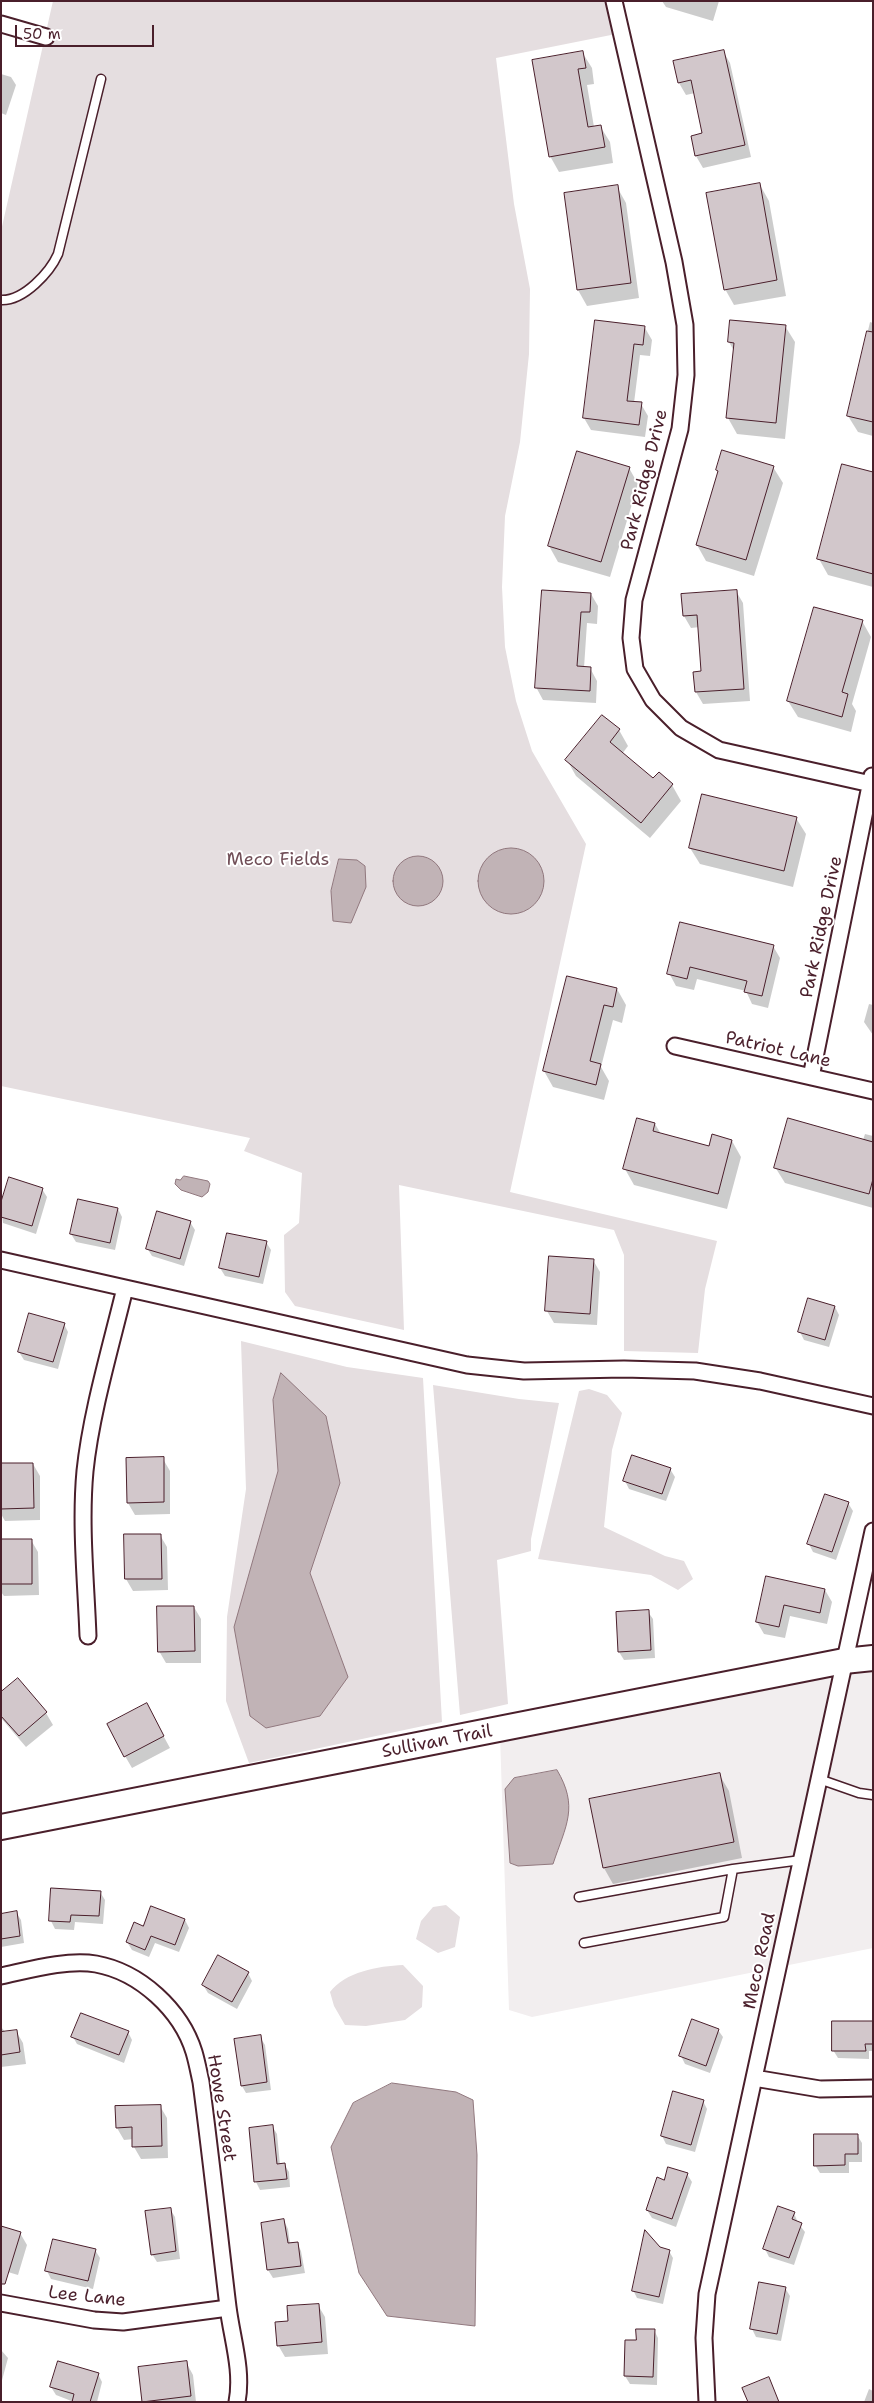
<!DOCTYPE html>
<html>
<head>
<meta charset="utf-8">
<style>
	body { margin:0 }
	#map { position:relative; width:874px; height:2403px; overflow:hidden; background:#fff; font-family:"Shantell Sans",sans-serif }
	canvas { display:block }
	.frame { position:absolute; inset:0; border:2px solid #4a1f2b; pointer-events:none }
	.scale { position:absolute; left:15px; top:25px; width:139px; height:22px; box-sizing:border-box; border:2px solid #4a1f2b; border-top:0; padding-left:6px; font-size:15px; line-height:18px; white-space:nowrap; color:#4a1f2b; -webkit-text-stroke:4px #fff; paint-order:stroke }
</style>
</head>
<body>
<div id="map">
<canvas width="874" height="2403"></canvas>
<div class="frame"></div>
<div class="scale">50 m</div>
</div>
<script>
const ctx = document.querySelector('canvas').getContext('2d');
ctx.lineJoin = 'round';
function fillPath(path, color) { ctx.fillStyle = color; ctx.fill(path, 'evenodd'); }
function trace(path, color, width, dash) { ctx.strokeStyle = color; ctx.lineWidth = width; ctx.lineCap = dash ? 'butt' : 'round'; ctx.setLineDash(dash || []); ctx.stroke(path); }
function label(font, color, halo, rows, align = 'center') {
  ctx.font = font + ' "Shantell Sans",sans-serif'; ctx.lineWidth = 4; ctx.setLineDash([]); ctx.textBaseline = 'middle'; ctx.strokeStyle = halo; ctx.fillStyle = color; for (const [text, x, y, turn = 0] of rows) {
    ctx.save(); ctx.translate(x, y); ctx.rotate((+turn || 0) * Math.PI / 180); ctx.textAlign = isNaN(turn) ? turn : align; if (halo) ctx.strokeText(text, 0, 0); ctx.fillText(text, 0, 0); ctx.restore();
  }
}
fillPath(new Path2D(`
	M873 1650V1948L532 2017 509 2010 500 1735Z`), '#f2eeef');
fillPath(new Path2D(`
	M53 1H614L621 33 496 58 514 204 530 289 529 354 520 442 505 516 502 587 505 647 516 701 532 751 586 844 510 1192 717 1241 705 1289 698 1353 624 1351V1255L614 1230 399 1185 404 1330 295 1306 285 1292 284 1235 299 1223 302 1173 244 1151 250 1138 1 1086V231Z
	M241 1341 347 1367 423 1378 442 1722 249 1763 226 1701 227 1617 246 1489Z
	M433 1385 519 1399 559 1403 531 1539V1551L497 1560 508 1704 460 1715Z
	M589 1389 607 1395 622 1413 612 1450 604 1527 665 1556 684 1561 693 1579 678 1590 651 1575 538 1559 579 1391Z
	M446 1905 460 1917 455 1947 438 1953 416 1939 421 1921 433 1907Z
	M403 1965 423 1986 422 2007 405 2020 366 2026 345 2025 334 2006 330 1992C345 1972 378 1966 403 1965Z`), '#e5dee0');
const water = new Path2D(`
	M478 881a33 33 0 1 1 66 0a33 33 0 1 1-66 0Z
	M393 881a25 25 0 1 1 50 0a25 25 0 1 1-50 0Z
	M339 859 357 860 365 866 366 887 351 923 333 921 331 891Z
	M184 1176 208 1181 210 1184 208 1192 202 1197 181 1190 175 1184 176 1179 180 1180Z
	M281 1373 326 1416 340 1483 310 1573 348 1677 320 1716 266 1728 250 1716 234 1627 278 1471 273 1400Z
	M557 1770C579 1807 566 1825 553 1864L518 1866 510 1863 505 1789 514 1778Z
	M392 2083 456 2092 473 2100 477 2155 475 2326 387 2316 359 2273 331 2147 353 2103Z`);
fillPath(water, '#c1b3b6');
trace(water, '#91787e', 1);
fillPath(new Path2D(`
	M662 1H719L713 21 666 7Z
	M723 51 730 63 751 157 703 168 696 156 692 137 704 134 695 93 686 95 679 83 675 62Z
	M582 52 592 68 594 84 587 85 594 127 600 126 610 142 613 163 559 172 550 156Z
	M1 74 11 77 16 85 6 115 1 113Z
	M760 185 769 201 786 296 734 305 725 289Z
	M617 187 626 203 639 298 587 306 578 290Z
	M870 322 873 323V436L858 432 848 416Z
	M785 326 795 342 785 439 737 434 728 418 734 351 729 342Z
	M645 328 652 340 650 356 640 355 634 403 641 404 648 416 645 437 591 430 584 418Z
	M773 467 783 483 754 576 706 561 697 545 719 474 717 470Z
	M629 468 638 484 610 577 558 562 549 546Z
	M873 473V587L828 575 819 559Z
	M736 591 743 603 750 701 703 704 696 692 703 672 700 627 691 628 684 616 683 595Z
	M591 594 598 606 597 624 587 623 584 668H590L597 681 596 703 543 700 536 687Z
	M862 621 871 637 852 704 856 711 851 732 798 717 788 701Z
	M603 716 619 730 628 746 622 754 653 780 672 785 681 801 650 838 576 776 567 760Z
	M796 818 806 834 793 887 700 864 690 848Z
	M681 923 773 946 780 958 768 1008 752 1004 746 991 697 979 694 990 676 986 669 973Z
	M568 977 617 989 626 1005 622 1023 613 1020 601 1067 609 1081 604 1100 553 1087 544 1071Z
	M869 1004 873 1005V1035L864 1022Z
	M655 1124 661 1134 710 1148 732 1141 741 1157 727 1209 634 1185 625 1169Z
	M865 1134 873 1136V1208L785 1183 775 1167 863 1140Z
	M42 1189 47 1197 36 1234 3 1223 1 1206Z
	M79 1201 118 1209 122 1217 115 1250 76 1242 71 1234Z
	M190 1222 195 1230 184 1266 152 1256 147 1248Z
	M266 1242 271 1250 263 1284 225 1276 220 1268Z
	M593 1260 600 1272 597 1325 554 1323 547 1311Z
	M835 1307 839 1315 829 1347 804 1340 800 1332Z
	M64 1324 68 1332 58 1369 24 1360 19 1352Z
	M163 1459 170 1471V1514L135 1515 128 1503Z
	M33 1464 40 1476V1520L5 1521 1 1514V1465Z
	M670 1469 675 1477 666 1501 629 1489 625 1481Z
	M848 1503 853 1511 836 1560 813 1552 809 1544Z
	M125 1535H160L167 1547 168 1590 133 1591 126 1579Z
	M1 1540H31L38 1552 39 1595 4 1596 1 1592Z
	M767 1578 825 1590 832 1602 827 1624 790 1616 785 1638 764 1634 757 1622Z
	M194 1607 201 1619V1663H166L159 1651Z
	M648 1612 653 1619 655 1658 624 1660 619 1652Z
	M1 1694 46 1713 53 1725 26 1747 1 1718Z
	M153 1717 170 1748 132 1768 125 1756Z
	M719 1774 729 1791 742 1858 613 1884 604 1868 591 1800Z
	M100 1892 105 1900 103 1924 75 1922 74 1930 55 1929 51 1921Z
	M16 1912 21 1920 24 1943 1 1947V1915Z
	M185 1920 189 1928 179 1952 155 1943 149 1957 132 1950 127 1942 144 1928Z
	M248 1973 252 1981 237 2009 208 1993 203 1985Z
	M873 2022V2051H869V2059L838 2058 833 2050Z
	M1 2027 6 2033 16 2031 23 2043 26 2064 1 2067Z
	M718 2030 723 2037 710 2073 685 2064 681 2056Z
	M128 2032 132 2040 124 2063 77 2044 73 2037Z
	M260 2037 265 2045 271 2090 246 2093 242 2086Z
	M674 2092 703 2101 707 2109 695 2152 666 2144 662 2136Z
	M160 2106 167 2118 168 2158 141 2159 134 2147V2139L124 2140 117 2128Z
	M272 2126 277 2134 280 2165 284 2164 289 2172 290 2187 260 2190 256 2182Z
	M857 2135 862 2143V2162H849V2173H820L815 2165Z
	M687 2174 692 2182 676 2227 652 2218 647 2210 665 2181Z
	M170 2209 175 2217 180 2259 157 2262 152 2254Z
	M794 2213 798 2223 805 2232 794 2265 769 2257 765 2249Z
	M284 2221 288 2229 290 2244 297 2243 301 2251 305 2273 273 2278 268 2270 262 2224Z
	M20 2233 27 2245 18 2275 1 2270Z
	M659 2248 669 2251 673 2258 663 2304 637 2298 633 2290Z
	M95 2250 100 2258 93 2289 51 2279 47 2271Z
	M785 2288 790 2296 781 2341 756 2337 752 2329Z
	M318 2305 325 2317 328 2354 285 2357 278 2345 289 2322Z
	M654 2330 658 2338 657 2385 630 2384 625 2376 626 2341H637Z
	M1 2350 8 2358 1 2384Z
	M186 2362 193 2375 196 2402H144Z
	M98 2374 102 2382 97 2402H74L56 2395 51 2387Z
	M869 2389 873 2391V2402H864Z`), '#0003');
const building = new Path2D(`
	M724 50 745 145 695 156 691 136 702 133 691 80 678 83 673 61Z
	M583 51 586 68 578 69 588 127 601 125 605 147 549 157 532 60Z
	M760 183 777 280 724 290 706 193Z
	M618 185 631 283 577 290 564 193Z
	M595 320 645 326 643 345 634 344 627 401 642 402 639 425 583 418Z
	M730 320 786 325 776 423 726 418 734 343 728 342Z
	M867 331 873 332V422L847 416Z
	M722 450 774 466 746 560 696 545 718 471 716 470Z
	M577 451 630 467 601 562 548 546Z
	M842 464 873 472V574L817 559Z
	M542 590 591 593 590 612H581L577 666 591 667 590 691 535 688Z
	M737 590 744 689 695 692 693 672 701 671 697 615 683 616 681 594Z
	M814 607 863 620 842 692 848 694 842 717 787 701Z
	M602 715 620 729 610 742 653 778 659 772 673 784 641 823 565 760Z
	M702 794 797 817 784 871 689 848Z
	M680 922 774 945 762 996 744 992 747 981 690 967 687 979 667 974Z
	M567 976 617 988 613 1007 604 1005 590 1061 601 1064 596 1085 543 1071Z
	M637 1118 655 1123 653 1131 709 1146 712 1134 732 1140 718 1194 623 1169Z
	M788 1118 873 1142V1179L869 1194 774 1168Z
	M9 1177 43 1188 32 1226 1 1217V1202Z
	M78 1199 118 1208 110 1243 70 1234Z
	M157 1211 191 1221 180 1259 146 1249Z
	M227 1233 267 1241 259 1277 219 1268Z
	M549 1256 594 1259 590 1314 545 1311Z
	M808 1298 835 1306 825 1340 798 1332Z
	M29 1313 65 1323 53 1362 18 1352Z
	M632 1455 671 1468 662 1494 623 1481Z
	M164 1457V1502L127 1503 126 1458Z
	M1 1463H33L34 1508 1 1509Z
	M825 1494 849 1502 832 1552 807 1544Z
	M124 1534H161L162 1579H125Z
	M1 1539H32V1584H1Z
	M766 1576 825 1589 820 1613 784 1605 779 1627 756 1622Z
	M157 1606H194L195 1651 158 1652Z
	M649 1610 651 1650 618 1652 616 1612Z
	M18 1678 47 1712 19 1736 1 1716V1692Z
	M147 1703 164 1736 124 1757 107 1724Z
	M720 1773 734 1842 603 1868 589 1799Z
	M51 1888 101 1891 99 1916 71 1915 70 1922 49 1921Z
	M151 1906 185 1919 175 1945 151 1936 145 1950 126 1942 134 1922 143 1926Z
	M17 1911 20 1936 1 1939V1914Z
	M218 1955 249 1972 232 2002 202 1985Z
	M81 2013 129 2031 119 2055 71 2037Z
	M692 2019 719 2029 706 2066 679 2056Z
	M832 2021H873V2044H865L866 2051H832Z
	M17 2030 20 2052 1 2055V2032Z
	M261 2035 267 2082 241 2086 234 2039Z
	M673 2091 704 2100 691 2145 661 2136Z
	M161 2105 162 2146 132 2147V2127L116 2128 115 2106Z
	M273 2125 277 2164 285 2163 287 2179 254 2182 249 2128Z
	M814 2134H858V2154H845V2165L814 2166Z
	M668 2167 688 2173 672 2219 646 2210 657 2177 664 2180Z
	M778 2206 795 2212 792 2219 802 2223 789 2258 763 2249Z
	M171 2208 176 2251 151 2255 145 2211Z
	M284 2219 288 2243 298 2242 301 2266 267 2270 261 2223Z
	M1 2226 21 2232 5 2284H1Z
	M645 2230 660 2247 670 2250 659 2297 632 2291Z
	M53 2239 96 2249 88 2281 45 2271Z
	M759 2282 786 2287 777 2334 750 2329Z
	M319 2304 322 2342 277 2346 275 2322 288 2321 287 2306Z
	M636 2329H655L653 2377 624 2376 625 2340H636Z
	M58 2361 99 2373 90 2402H72L74 2394 50 2387Z
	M187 2361 191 2396 142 2402 138 2367Z
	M769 2377 779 2402H748L742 2388Z`);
fillPath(building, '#d2c7cb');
trace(building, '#4a1f2b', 1);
const lane = new Path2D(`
	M1 300C24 301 50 272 58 254L101 79
	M819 1779 859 1793 873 1795
	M579 1897 733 1869 801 1860
	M584 1943 724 1917 733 1869`);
const street = new Path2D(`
	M614 1 674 262 685 325 686 375 680 429 634 600 631 638 635 669 653 700 681 728 719 750 871 784
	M1 24 46 37
	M675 1046 873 1091
	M811 1077 872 776
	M1 1260 467 1365 524 1371 624 1369 695 1371 760 1381 873 1406
	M88 1636C86 1582 80 1525 85 1471 91 1413 111 1346 125 1288
	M1 1976C29 1970 67 1959 96 1964 140 1972 181 2010 194 2052 197 2062 199 2073 201 2082 211 2157 219 2232 228 2307 232 2339 243 2370 237 2402
	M754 2078 820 2089 873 2088
	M1 2303 94 2320 123 2322 228 2308
	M707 2402 704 2338 707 2294 873 1531`);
const primary = new Path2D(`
	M1 1827 844 1661 873 1658`);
trace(lane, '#4a1f2b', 11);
trace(street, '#4a1f2b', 19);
trace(primary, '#4a1f2b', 28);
trace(lane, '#fff', 8);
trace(street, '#fff', 15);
trace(primary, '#fff', 24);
label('18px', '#4a1f2b', '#fff', [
	["Park Ridge Drive",645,480,-76],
	["Park Ridge Drive",822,927,-78],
	["Patriot Lane",778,1050,13],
	["Sullivan Trail",437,1742,-11],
	["Meco Road",760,1961,-78],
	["Howe Street",221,2108,81],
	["Lee Lane",87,2297,6]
]);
label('18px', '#714f58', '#fff', [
	["Meco Fields",278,860]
]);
</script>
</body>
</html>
